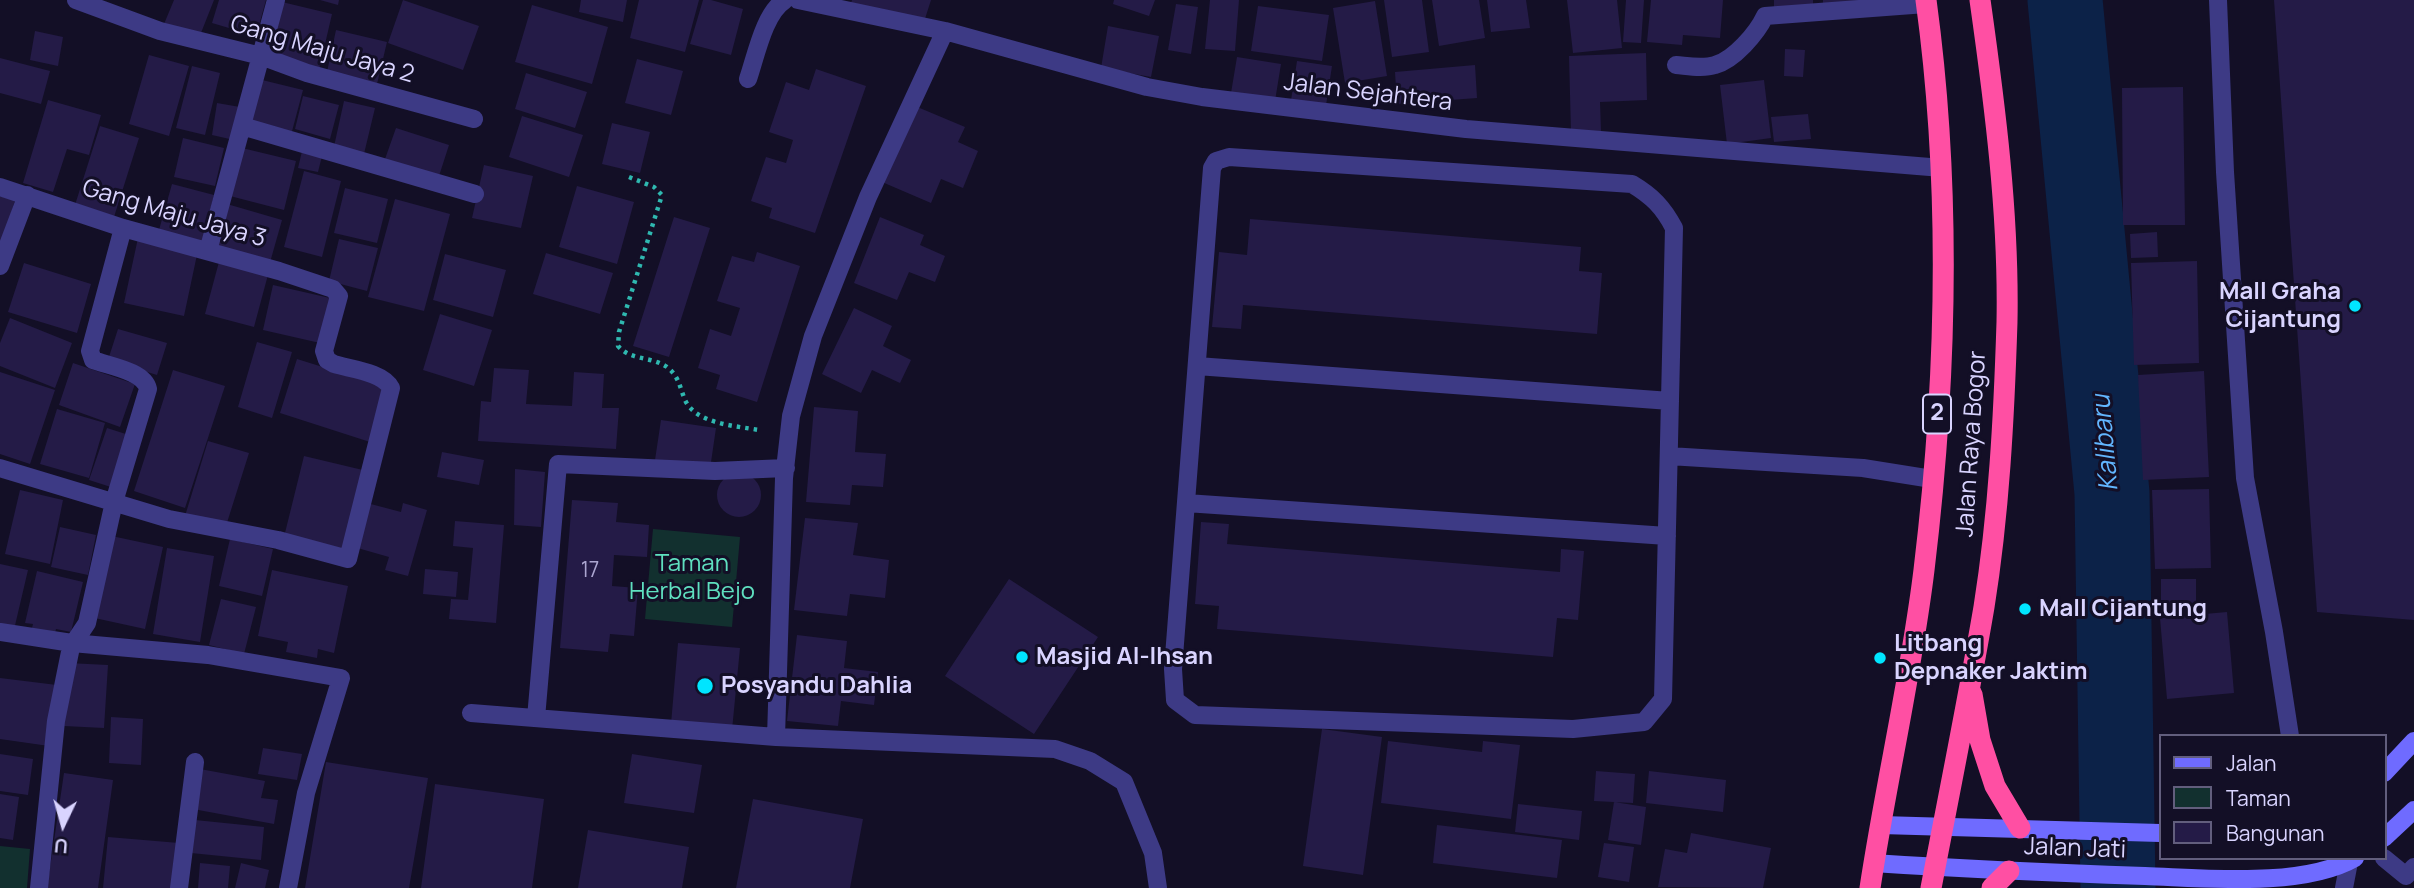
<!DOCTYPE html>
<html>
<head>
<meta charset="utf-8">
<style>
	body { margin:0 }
	#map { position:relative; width:2414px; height:888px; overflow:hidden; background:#130f26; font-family:Manrope,sans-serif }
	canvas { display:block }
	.legend { position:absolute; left:2159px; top:734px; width:228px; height:126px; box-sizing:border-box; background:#130f26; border:2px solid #625e7d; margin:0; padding:9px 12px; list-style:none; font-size:21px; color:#d9d4ff }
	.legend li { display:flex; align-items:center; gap:14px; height:35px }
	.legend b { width:35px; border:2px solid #625e7d }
	.north { position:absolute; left:28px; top:790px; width:70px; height:70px; -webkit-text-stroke:5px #130f26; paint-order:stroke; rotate:185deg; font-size:19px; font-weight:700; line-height:28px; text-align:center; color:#d9d4ff }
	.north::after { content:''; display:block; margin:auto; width:24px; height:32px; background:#d9d4ff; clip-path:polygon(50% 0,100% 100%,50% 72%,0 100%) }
</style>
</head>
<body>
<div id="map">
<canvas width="2414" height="888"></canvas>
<ul class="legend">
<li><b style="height:9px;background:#6f6bff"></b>Jalan</li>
<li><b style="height:19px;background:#12302f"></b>Taman</li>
<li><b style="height:19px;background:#241b47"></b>Bangunan</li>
</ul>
<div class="north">U</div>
</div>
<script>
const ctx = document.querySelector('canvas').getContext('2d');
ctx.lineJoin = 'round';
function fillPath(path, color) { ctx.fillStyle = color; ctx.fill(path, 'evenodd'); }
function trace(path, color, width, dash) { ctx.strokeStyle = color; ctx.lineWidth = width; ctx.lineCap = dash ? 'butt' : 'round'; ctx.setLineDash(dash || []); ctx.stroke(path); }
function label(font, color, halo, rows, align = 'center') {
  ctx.font = font + ' Manrope,sans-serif'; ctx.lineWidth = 6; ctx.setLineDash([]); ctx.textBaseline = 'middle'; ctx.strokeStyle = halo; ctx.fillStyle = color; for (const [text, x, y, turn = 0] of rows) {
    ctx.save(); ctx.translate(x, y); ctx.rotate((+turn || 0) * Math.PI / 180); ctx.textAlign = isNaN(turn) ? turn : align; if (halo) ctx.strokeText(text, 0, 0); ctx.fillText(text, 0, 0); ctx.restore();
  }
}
fillPath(new Path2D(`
	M653 529 740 537 732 627 645 619Z
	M0 846 30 849 27 888H0Z`), '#12302f');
trace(new Path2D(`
	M2065 0 2112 493 2118 888`), '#0c2248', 75);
fillPath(new Path2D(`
	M174 0H214L199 38 164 24Z
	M219 0H266L256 36 212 23Z
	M320 0H339L338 5Z
	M403 0 479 26 463 70 388 43Z
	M581 0H627L623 22 579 12Z
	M639 0H699L685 52 630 38Z
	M703 0H711L743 9 731 55 690 44Z
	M852 0H931L923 25 851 3Z
	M1114 0H1155L1149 16 1113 4Z
	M1210 0H1239L1235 51 1205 49Z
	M1384 0H1422L1429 52 1392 57Z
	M1432 0H1479L1485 38 1439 46Z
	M1487 0H1526L1530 28 1491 32Z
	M1567 0H1617L1622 48 1573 53Z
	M1626 0H1644L1641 43 1623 42Z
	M1651 0H1723L1720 38 1683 35 1682 45 1647 42Z
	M1774 0H1813V6L1774 8Z
	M1823 0H1881L1823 8Z
	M2274 0H2414V620L2317 612Z
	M1375 1 1387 76 1345 83 1333 8Z
	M282 2 332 14 319 70 269 58Z
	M1176 4 1198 7 1191 54 1168 50Z
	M532 5 608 27 592 84 515 62Z
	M1258 6 1329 15 1322 61 1251 51Z
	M1108 26 1159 36 1151 77 1101 68Z
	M336 30 387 42 377 84 327 72Z
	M35 31 63 37 58 66 30 60Z
	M1785 49 1805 50 1803 77 1784 76Z
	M1646 53 1647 100 1600 102 1601 131 1571 132 1569 56Z
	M149 55 189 66 169 136 129 124Z
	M1237 57 1281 64 1275 101 1231 93Z
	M0 58 50 71 41 104 0 93Z
	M637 59 683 71 671 115 625 103Z
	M1297 61 1332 66 1325 112 1290 107Z
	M1475 65 1477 98 1397 104 1395 72Z
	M192 66 220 73 205 135 176 128Z
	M816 69 866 86 815 233 769 218 772 208 751 201 766 157 786 163 793 140 769 132 786 82 809 90Z
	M526 73 587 92 575 128 515 109Z
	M258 79 303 90 291 135 247 123Z
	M1764 80 1771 138 1727 144 1720 85Z
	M2183 87 2185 225H2123L2122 88Z
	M303 96 339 105 330 139 295 129Z
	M48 100 101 115 89 155 67 149 53 192 23 183Z
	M344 101 375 108 363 158 333 151Z
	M217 103 240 107 234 140 212 135Z
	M915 106 965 127 958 142 978 151 963 188 941 179 931 203 882 182Z
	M1808 114 1811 139 1774 142 1771 117Z
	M522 116 583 135 569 177 509 157Z
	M612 123 650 132 640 173 602 164Z
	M100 126 139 138 114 217 75 205Z
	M396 128 449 145 439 176 385 159Z
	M183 138 224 148 215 186 174 177Z
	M303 147 323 152 318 172 298 168Z
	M242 148 296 161 284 210 230 196Z
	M484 165 533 176 521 228 472 218Z
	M304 171 341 181 322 257 284 247Z
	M172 184 214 195 202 241 159 230Z
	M577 186 634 202 617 264 559 247Z
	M345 188 388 199 377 243 334 233Z
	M0 196 15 200 1 248H0Z
	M395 199 450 214 424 311 368 297Z
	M227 204 282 220 269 266 214 250Z
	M674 217 710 228 669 357 633 346Z
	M880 217 924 235 920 245 945 256 935 282 909 272 897 300 854 283Z
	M1250 219 1581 247 1579 271 1602 273 1597 334 1243 305 1241 329 1212 327 1219 252 1247 255Z
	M2157 232 2158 257 2131 258 2130 234Z
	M138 238 198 250 184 316 124 303Z
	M339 239 378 248 367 291 329 281Z
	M757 252 800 266 757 402 716 389 720 375 698 368 710 329 731 336 740 308 717 301 732 256 754 262Z
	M546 253 613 273 600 314 533 294Z
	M445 254 506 270 493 317 433 300Z
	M220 258 269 271 254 327 205 314Z
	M2197 261 2199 363 2134 365 2131 263Z
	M24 263 91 284 77 333 8 312Z
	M273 285 330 298 320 343 263 330Z
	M854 308 892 326 883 346 911 360 900 383 872 370 861 393 822 374Z
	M440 314 492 330 474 386 423 370Z
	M10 318 72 343 55 388 0 366V343Z
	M118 329 167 343 157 375 108 360Z
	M257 342 292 352 272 418 238 407Z
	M297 359 387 387 370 442 280 413Z
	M73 363 135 384 120 427 59 405Z
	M494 368 529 370 526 404 572 406 574 372 604 374 602 408H619L616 449 478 441 481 401 491 402Z
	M173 370 225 386 185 508 134 491Z
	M2204 371 2209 477 2143 480 2138 375Z
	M0 372 55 390 30 464 0 454Z
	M814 407 858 411 855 452 886 454 883 487 852 485 850 505 806 502Z
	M57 409 105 423 89 478 40 464Z
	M661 420 716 428 710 469 655 460Z
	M107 428 132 436 114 488 89 480Z
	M208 441 249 453 225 529 185 516Z
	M442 452 484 460 479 485 437 477Z
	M304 456 367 471 347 552 284 537Z
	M515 469 545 472 541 527 514 525Z
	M717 495a22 22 0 1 1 44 0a22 22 0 1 1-44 0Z
	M2209 489 2211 568 2155 569 2152 490Z
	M20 490 63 500 50 564 5 554Z
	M572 500 618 503 616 522 649 525 647 557 614 555 612 586 638 588 634 636 610 634 608 652 560 648Z
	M367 503 401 512 403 503 427 510 408 576 385 570 389 557 354 547Z
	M805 518 858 523 853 555 889 560 885 598 850 594 847 616 794 610Z
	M455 521 504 525 496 623 449 619 451 599 468 600 473 548 453 546Z
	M1201 522 1229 524 1227 544 1560 572 1561 549 1584 551 1578 620 1557 618 1553 657 1217 629 1219 606 1195 604Z
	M60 527 96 535 88 575 51 567Z
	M107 535 163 547 145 629 90 617Z
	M230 539 273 549 262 596 219 586Z
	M167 548 214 556 200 642 153 634Z
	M0 564 28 570 13 634 0 631Z
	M425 569 458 572 456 597 423 594Z
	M272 570 348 586 334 653 318 649 317 658 286 652 288 642 258 636Z
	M37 571 83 582 71 632 56 629 54 638 31 632 33 624 25 623Z
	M1009 579 1098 637 1034 734 945 676Z
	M2161 579H2196V610H2161Z
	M221 599 256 607 244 654 209 645Z
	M2227 612 2234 693 2167 699 2160 618Z
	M797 635 847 641 844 668 878 672 874 705 841 701 838 726 787 721Z
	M678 643 740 648 732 730 671 724Z
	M68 663 108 665 104 728 64 726Z
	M0 678 57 685 49 746 0 739Z
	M111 717 143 719 141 765 109 763Z
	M1322 729 1382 737 1363 875 1303 866Z
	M1388 741 1482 752 1483 741 1520 745 1511 819 1381 803Z
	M263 748 302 754 297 780 258 774Z
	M0 754 33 759 28 795 0 791Z
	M632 754 702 765 694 813 624 803Z
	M326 762 428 778 409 888H305Z
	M200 769 265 781 261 798 278 800 274 824 193 809Z
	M1596 771 1635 774 1633 803 1594 801Z
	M1649 771 1726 780 1723 812 1646 803Z
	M64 773 113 780 98 888H47Z
	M435 784 544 799 532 888H421Z
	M0 794 19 797 13 840 0 838Z
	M753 799 863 819 850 888H736Z
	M1614 802 1646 807 1641 845 1608 840Z
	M1518 804 1582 811 1579 840 1515 832Z
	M195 820 264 827 261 860 191 853Z
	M1437 825 1562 840 1557 878 1433 863Z
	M588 830 689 847 682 888H578Z
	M1691 833 1771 848 1763 888 1658 887 1665 849 1687 853Z
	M108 837 179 843 174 888H103Z
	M1604 843 1634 847 1629 882 1598 877Z
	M200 863 230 866 228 888H198Z
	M241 863 269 870 265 888H235Z`), '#241b47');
trace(new Path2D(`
	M629 177 654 187 662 195 619 332 618 346C631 361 651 356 667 367 679 376 680 388 685 400 696 424 736 426 759 430`), '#2fb8b0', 4.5, [3.5, 5]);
trace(new Path2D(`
	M2218 0 2225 172 2245 478 2274 632 2290 736
	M1229 157 1632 184C1652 196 1663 207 1674 228L1663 699 1644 722 1573 729 1195 715 1175 700 1173 669 1212 168 1216 161Z
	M1197 366 1670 401
	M1669 456 1863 468 1932 479
	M1186 503 1667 536
	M2384 858 2406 876 2414 867`), '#3d3a85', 18);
trace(new Path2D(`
	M76 0 160 31 261 56 307 73 474 119
	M798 0 945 31 1147 87 1202 97 1466 129 1942 168
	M1676 65C1688 66 1703 69 1715 65 1734 60 1757 33 1765 16L1926 4
	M748 79C756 56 764 13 785 0
	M242 126 475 194
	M0 187 123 228 279 271 333 289 339 296 324 351 327 360 334 364C350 369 383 372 391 388L348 559 278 540 169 519 0 468
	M208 251 276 0
	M0 266 27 195
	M0 632 72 643 208 655 341 678 306 793 288 888
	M471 713 776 737 1055 749 1090 761 1124 782 1153 853 1158 888
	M536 718 558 464 715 471 786 468
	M776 737 784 478 791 416 813 336 868 197 945 31
	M39 888 56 721 71 647 87 623 114 502 148 389C144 371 109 366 93 360L90 351 123 228
	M179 888 195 762
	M2344 888 2349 862`), '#3d3a85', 18);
trace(new Path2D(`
	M2384 773 2414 741
	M1881 825 2160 833
	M2384 838 2414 810
	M1873 863C1964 869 2054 873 2145 876 2205 878 2303 888 2355 858`), '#6f6bff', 18);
trace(new Path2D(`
	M1972 694 1980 740 1995 786 2020 828
	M1870 888C1886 782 1911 677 1924 570 1947 380 1952 190 1926 0
	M1931 888C1949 794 1968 701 1984 607 1999 513 2004 417 2007 322 2009 215 1995 106 1980 0
	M1992 888 2009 871`), '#ff4fa3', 21);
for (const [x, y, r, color] of [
	[2355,306,7,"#00e5ff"],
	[2025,609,7,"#00e5ff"],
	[1022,657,7,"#00e5ff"],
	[1880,658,7,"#00e5ff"],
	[705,686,9,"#00e5ff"]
]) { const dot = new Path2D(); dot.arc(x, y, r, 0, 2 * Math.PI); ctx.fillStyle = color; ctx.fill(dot); trace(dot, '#130f26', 2.5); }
label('21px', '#aca6d1', null, [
	["17",590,571]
]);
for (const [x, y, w] of [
	[1937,414,28]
]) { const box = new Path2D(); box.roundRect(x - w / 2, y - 19.5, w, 39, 5); ctx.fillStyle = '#130f26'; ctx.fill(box); trace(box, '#d9d4ff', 2); }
label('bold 23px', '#d9d4ff', null, [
	["2",1937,414]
]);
label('24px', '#d9d4ff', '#130f26', [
	["Gang Maju Jaya 2",322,50,16],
	["Jalan Sejahtera",1368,93,7],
	["Gang Maju Jaya 3",174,214,16],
	["Jalan Raya Bogor",1972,444,-86],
	["Jalan Jati",2075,849,2]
]);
label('bold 24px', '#d9d4ff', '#130f26', [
	["Mall Graha",2341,292,"right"],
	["Cijantung",2341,320,"right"],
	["Mall Cijantung",2039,609],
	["Litbang",1894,644],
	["Depnaker Jaktim",1894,672],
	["Masjid Al-Ihsan",1036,657],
	["Posyandu Dahlia",721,686]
], 'left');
label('24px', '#5fe0c0', '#130f26', [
	["Taman",692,564],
	["Herbal Bejo",692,592]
]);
label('italic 26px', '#62b6ff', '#130f26', [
	["Kalibaru",2106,443,-95]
]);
</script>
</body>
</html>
